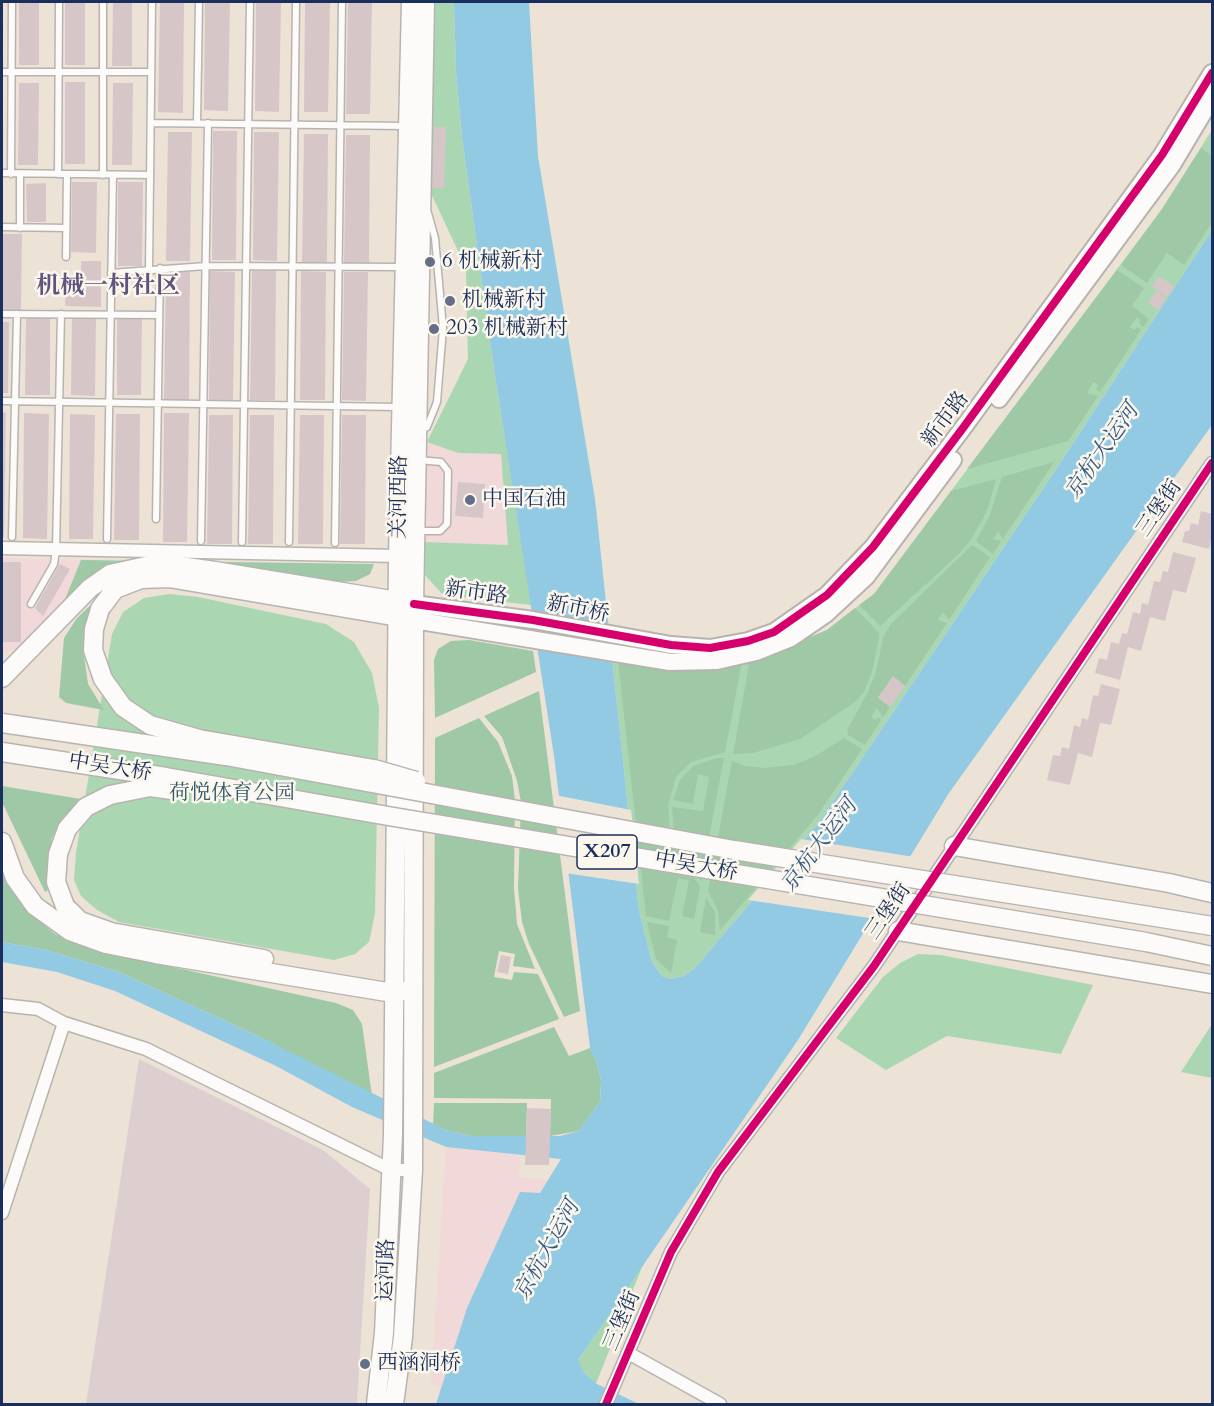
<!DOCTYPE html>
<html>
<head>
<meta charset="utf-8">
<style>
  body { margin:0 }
  #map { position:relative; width:1214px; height:1406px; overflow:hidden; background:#ece3d6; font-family:Cardo,serif }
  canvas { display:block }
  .frame { position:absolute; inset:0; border:3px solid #1b2f5e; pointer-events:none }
</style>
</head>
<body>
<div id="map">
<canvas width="1214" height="1406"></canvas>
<div class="frame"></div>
</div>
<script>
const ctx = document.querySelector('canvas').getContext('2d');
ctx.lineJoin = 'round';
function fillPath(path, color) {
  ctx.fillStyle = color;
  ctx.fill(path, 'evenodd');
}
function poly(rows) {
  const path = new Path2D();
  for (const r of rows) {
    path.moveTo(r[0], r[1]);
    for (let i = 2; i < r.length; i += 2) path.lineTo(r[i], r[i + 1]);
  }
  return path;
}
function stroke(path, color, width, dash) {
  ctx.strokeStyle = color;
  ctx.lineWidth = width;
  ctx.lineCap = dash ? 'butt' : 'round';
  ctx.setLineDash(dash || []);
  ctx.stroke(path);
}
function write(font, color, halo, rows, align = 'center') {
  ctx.font = font + ' Cardo,"Noto Serif SC",serif';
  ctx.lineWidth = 5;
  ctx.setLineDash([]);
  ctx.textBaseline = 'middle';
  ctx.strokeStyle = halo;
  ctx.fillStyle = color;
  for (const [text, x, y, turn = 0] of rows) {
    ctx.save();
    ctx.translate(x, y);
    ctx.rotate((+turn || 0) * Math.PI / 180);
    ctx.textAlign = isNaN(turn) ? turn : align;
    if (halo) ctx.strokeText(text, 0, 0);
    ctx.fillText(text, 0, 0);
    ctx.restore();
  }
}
fillPath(poly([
  [427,442,458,453,501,454,508,546,424,542],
  [2,558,81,560,59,614,25,647,2,653],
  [446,1147,521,1155,518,1177,548,1180,540,1193,520,1193,467,1308,441,1388,431,1384]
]), '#f1d8d9');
fillPath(poly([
  [139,1059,323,1150,370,1189,357,1404,86,1404]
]), '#ddced0');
fillPath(poly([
  [434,2,454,2,456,72,462,137,493,362,531,605,443,595,424,574,424,542,508,545,501,454,458,453,427,442,468,359,466,268,428,187],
  [1212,130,1212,230,1053,474,820,821,694,969,683,976,670,979,662,976,652,962,639,911,612,659,684,670,723,667,775,652,827,630,874,594,1162,209],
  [170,594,198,597,326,624,354,642,372,673,379,708,375,914,369,942,355,954,334,960,119,922,97,910,81,896,74,880,76,853,112,634,123,612,144,598],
  [918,954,941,955,1093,985,1061,1054,947,1036,886,1070,836,1038,883,977,900,963],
  [1212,1024,1212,1078,1181,1072],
  [644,1262,588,1404,557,1404,578,1360]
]), '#aad7b2');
fillPath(poly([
  [1201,148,1212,156,1212,222,1184,265,1167,253,1147,283,1121,265,1162,209],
  [1117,270,1144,288,1132,306,1149,319,1143,327,1139,323,1141,320,1137,317,1130,327,1134,330,1137,327,1141,330,1100,392,1096,389,1098,385,1093,382,1087,393,1098,396,1068,441,967,469],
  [1054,462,1003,539,998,531,993,539,1001,541,993,554,976,541,990,515,1002,477],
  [996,479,987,511,972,538,959,554,880,626,859,605,874,594,951,491],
  [972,545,990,557,949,620,943,612,938,620,947,623,905,686,893,676,878,697,890,707,883,717,877,708,871,717,875,720,878,717,881,720,865,745,848,735,847,730,867,694,876,672,883,638,890,625],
  [81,560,374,564,370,574,356,581,339,582,228,567,142,562,59,614],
  [99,597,90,620,84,655,88,684,104,710,66,703,59,697,64,638,77,618],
  [855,608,879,633,879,638,872,672,864,692,855,702,800,739,753,753,733,754,750,659,775,652,827,630],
  [469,640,533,651,536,672,435,718,434,660,438,649,451,641],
  [618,660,684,670,723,667,742,662,725,752,691,762,676,777,668,805,670,832,680,856,700,887,694,919,682,916,689,881,678,878,669,921,646,916],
  [539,691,580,1011,564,1017,529,944,522,922,518,889,521,802,517,781,502,737,484,716],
  [479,718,498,742,512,776,515,800,514,888,517,924,535,969,513,966,515,954,499,951,494,977,512,980,514,972,538,974,559,1019,434,1067,435,738],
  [844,738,862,749,817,816,720,930,718,911,708,891,732,761,744,766,765,768,793,765,814,757],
  [717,758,724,758,701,881,683,854,674,830,672,807,703,811,709,777,698,774,693,804,673,800,680,780,693,766],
  [2,786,81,799,62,819,52,838,48,861,50,889,45,892,2,802],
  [2,864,6,877,27,911,55,934,100,951,336,1003,353,1010,362,1024,372,1096,256,1035,119,972,46,950,2,942],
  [706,898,715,912,715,935,700,932],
  [647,922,669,926,667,937,677,940,671,973,656,959],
  [554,1027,569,1056,590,1048,597,1063,601,1081,600,1102,579,1131,550,1136,551,1099,434,1098,434,1073],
  [434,1103,527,1103,526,1136,470,1136,446,1130,433,1125]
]), '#9ec8a6');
fillPath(poly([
  [454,2,529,2,538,156,595,499,639,911,652,962,662,976,670,979,683,976,694,969,820,821,1053,474,1212,230,1212,425,949,793,798,1040,578,1360,583,1372,595,1383,639,1404,436,1404,467,1308,520,1192,540,1193,561,1159,446,1147,352,1107,276,1066,115,991,57,972,2,962,2,942,46,950,119,972,256,1035,446,1130,470,1136,560,1136,579,1131,600,1102,601,1081,597,1063,590,1048,554,756,493,362,462,137,456,72]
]), '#93cae3');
fillPath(poly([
  [555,795,631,810,639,884,565,873],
  [801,839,914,857,876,919,748,900]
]), '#ece3d6');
fillPath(poly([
  [19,2,39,2,39,65,19,65],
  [65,2,85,2,85,65,65,65],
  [113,2,132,2,132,66,112,66],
  [160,2,184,2,183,113,158,112],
  [205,2,230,2,228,111,204,110],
  [256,2,281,2,279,112,255,111],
  [305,2,330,2,328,112,304,112],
  [348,2,372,2,370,114,346,114],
  [65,82,85,82,85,164,65,164],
  [19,83,39,83,38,165,18,165],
  [113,83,133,83,132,165,112,165],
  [434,127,446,127,444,188,432,188],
  [213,131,237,131,236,260,212,260],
  [168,132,192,132,190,261,166,261],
  [254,132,279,132,277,261,253,260],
  [304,134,328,134,327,263,302,262],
  [346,135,370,135,369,263,344,263],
  [72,182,97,182,96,253,71,252],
  [118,182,143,182,142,266,118,266],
  [46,183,46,222,27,222,26,184],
  [2,234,22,234,21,311,2,311],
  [81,261,101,261,101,307,65,306,66,287,81,287],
  [166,271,190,272,189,400,164,400],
  [210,271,235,272,233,400,209,400],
  [252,271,276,271,275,400,250,400],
  [301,271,326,272,325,400,300,400],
  [344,272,368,272,366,401,342,400],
  [1159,276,1174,286,1167,297,1152,287],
  [1156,291,1166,298,1158,310,1148,303],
  [26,318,50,318,50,395,25,395],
  [72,318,96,319,95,396,71,395],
  [117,318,142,318,141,395,117,395],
  [2,322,9,322,8,393,2,393],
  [2,412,6,413,4,537,2,537],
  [24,413,49,414,47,539,23,538],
  [164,413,189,413,187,542,163,542],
  [70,414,95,415,93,539,69,539],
  [116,414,140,414,139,540,114,540],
  [209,415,233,415,232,544,207,544],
  [250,415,274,415,273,544,248,544],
  [300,415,324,415,323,544,298,544],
  [342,415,366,415,365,544,340,544],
  [458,482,485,484,483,518,455,516],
  [1201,511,1212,514,1212,537,1209,549,1182,542,1185,531,1189,531,1191,523,1198,525],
  [1173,552,1196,558,1186,593,1173,590,1165,621,1150,617,1141,651,1128,647,1120,680,1095,673,1099,658,1107,660,1111,642,1119,644,1122,633,1127,634,1133,612,1140,614,1142,603,1148,605,1154,581,1160,582,1163,571,1168,572],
  [2,562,21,562,21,642,2,642],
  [60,564,70,569,43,616,35,608],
  [893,676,905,686,890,707,878,698],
  [1101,684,1120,689,1111,725,1100,723,1092,757,1078,753,1070,785,1047,780,1053,755,1060,756,1062,747,1069,749,1074,725,1080,727,1082,718,1088,720,1093,695,1098,696],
  [501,955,511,957,508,974,497,972],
  [527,1108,551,1109,549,1165,525,1165]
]), '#d7c6c7');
const lane = poly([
  [2,72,151,72],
  [151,123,405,126],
  [197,123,199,2],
  [2,173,150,175],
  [11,174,12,2],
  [20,174,20,228],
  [58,174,59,2],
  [103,175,103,2],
  [2,227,66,228],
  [66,257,67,174],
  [149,269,152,2],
  [111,273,206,266,401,267],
  [2,314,159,315],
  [2,401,398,407],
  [421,430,427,427,437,402,443,328,435,238,428,213],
  [418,460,441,462,448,471,447,524,440,531,418,531],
  [156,519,160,268],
  [12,537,17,314],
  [107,539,113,175],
  [201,541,208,123],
  [242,542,250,2],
  [289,542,296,2],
  [335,543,342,2],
  [31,604,54,564,56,549,61,314]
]);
const street = poly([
  [2,548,398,556],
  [2,1005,38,1009,64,1023,146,1049,391,1170,413,1170],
  [2,1213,64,1023],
  [630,1354,720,1404],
  [606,1404,671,1252,718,1172,874,966,1212,463]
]);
const secondary = poly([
  [999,399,1172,165,1212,98],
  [414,604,533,620,671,645,710,648,748,641,774,632,827,595,873,547,963,428,1162,155,1212,73],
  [414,620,670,662,717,661,756,652,791,638,826,614,866,577,953,460]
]);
const primary = poly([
  [100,609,115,589,141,579,169,578,410,619],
  [2,678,90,588,110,574,146,566,172,565,215,571,409,603],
  [2,842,15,878,35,906,70,931,106,944,156,954,393,993,404,991],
  [954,846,1169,883,1212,893],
  [65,906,80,921,111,932,264,959],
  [898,931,1212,984],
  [376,1404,384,1333,393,1135,398,556,411,2],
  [394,1404,403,1337,413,1170,414,604,425,2]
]);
stroke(lane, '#b7b4b0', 9);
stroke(street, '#b7b4b0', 15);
stroke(secondary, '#b7b4b0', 20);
stroke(primary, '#b7b4b0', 21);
stroke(lane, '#fcfbf9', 6);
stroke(street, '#fcfbf9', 12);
stroke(secondary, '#fcfbf9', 16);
stroke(primary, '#fcfbf9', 18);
const primaryBridge = poly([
  [100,609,94,629,93,650,103,679,123,707,150,725,199,739,374,769,416,781],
  [2,723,226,756,734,850,1212,926],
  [2,752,166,777,394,817,1146,942,1212,956],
  [65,906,56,882,58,854,67,829,86,807,110,795,150,787,172,790]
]);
stroke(primaryBridge, '#b7b4b0', 21, []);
stroke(primaryBridge, '#fcfbf9', 18);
stroke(poly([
  [414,604,533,620,671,645,710,648,748,641,774,632,827,595,873,547,963,428,1162,155,1212,73],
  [606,1404,671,1252,718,1172,874,966,1212,463]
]), '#d6006c', 8);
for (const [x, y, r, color] of [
  [430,262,6,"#646e88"],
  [450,301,6,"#646e88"],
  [434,329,6,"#646e88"],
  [470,500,6,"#646e88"],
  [365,1364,6,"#646e88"]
]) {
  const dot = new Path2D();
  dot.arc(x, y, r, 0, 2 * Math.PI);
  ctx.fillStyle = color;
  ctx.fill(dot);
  stroke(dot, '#fbf7ec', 2);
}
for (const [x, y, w] of [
  [607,852,60]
]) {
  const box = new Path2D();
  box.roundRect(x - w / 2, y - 17, w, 34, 4.5);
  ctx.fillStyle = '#fbf7ec';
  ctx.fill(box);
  stroke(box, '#1b2f5e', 1.5);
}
write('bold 20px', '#1b2f5e', null, [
  ["X207",607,852]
]);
write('21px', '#1b2f5e', '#fbf7ec', [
  ["6 机械新村",442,262],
  ["机械新村",462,301],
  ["203 机械新村",446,329],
  ["中国石油",482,500],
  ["西涵洞桥",377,1364]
], 'left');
write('21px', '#1b2f5e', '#fbf7ec', [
  ["新市路",946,420,-53],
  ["关河西路",400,497,-89],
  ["三堡街",1160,509,-56],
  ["新市路",476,594,8],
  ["新市桥",578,610,11],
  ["中吴大桥",110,768,9],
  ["中吴大桥",696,867,10],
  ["三堡街",889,912,-56],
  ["运河路",387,1270,-88],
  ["三堡街",623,1321,-67]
]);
write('21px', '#31576c', '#fbf7ec', [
  ["荷悦体育公园",232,794]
]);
write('italic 22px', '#345a88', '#fbf7ec', [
  ["京杭大运河",1103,452,-55],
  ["京杭大运河",820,846,-53],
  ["京杭大运河",548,1251,-61]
]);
write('bold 24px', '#5e547e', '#fbf7ec', [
  ["机械一村社区",108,287]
]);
</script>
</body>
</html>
